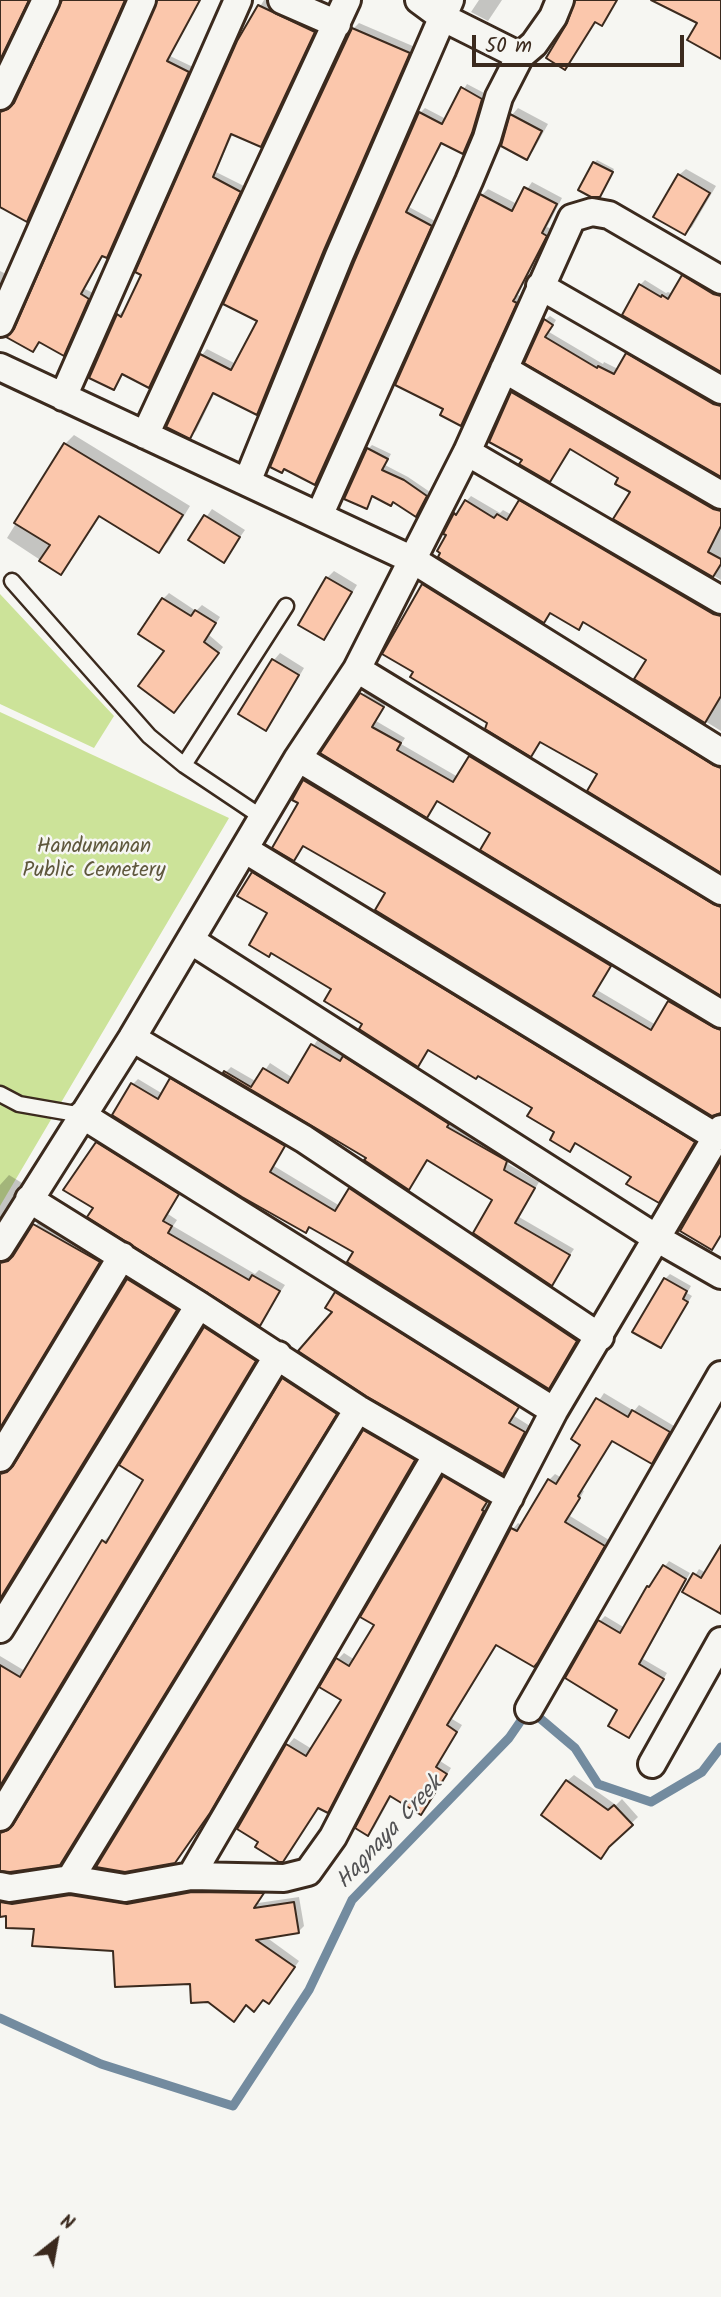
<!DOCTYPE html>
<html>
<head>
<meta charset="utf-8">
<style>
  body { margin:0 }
  #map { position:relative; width:721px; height:2297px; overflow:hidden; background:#f6f6f2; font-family:Kalam,sans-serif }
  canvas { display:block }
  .north { position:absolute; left:21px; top:2206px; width:70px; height:70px; -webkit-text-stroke:5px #f6f6f2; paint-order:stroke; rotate:31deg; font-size:19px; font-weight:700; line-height:28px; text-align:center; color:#3b2a1e }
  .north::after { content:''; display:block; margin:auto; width:24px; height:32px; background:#3b2a1e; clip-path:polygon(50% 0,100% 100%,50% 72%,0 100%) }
  .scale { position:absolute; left:472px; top:35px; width:212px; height:32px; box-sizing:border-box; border:4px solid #3b2a1e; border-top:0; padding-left:9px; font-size:21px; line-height:24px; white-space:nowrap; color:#3b2a1e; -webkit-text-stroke:5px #f6f6f2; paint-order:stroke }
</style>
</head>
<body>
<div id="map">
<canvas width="721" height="2297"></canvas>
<div class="north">N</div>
<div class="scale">50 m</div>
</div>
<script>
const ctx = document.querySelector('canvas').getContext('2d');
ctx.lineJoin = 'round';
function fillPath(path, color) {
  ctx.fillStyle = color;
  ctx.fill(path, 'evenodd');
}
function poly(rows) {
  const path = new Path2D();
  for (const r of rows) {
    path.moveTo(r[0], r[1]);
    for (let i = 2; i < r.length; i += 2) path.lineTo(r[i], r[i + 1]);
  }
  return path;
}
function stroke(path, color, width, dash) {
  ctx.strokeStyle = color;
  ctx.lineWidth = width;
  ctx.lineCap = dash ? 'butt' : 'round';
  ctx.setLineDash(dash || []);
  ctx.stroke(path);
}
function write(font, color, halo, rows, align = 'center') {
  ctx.font = font + ' Kalam,sans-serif';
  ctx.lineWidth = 5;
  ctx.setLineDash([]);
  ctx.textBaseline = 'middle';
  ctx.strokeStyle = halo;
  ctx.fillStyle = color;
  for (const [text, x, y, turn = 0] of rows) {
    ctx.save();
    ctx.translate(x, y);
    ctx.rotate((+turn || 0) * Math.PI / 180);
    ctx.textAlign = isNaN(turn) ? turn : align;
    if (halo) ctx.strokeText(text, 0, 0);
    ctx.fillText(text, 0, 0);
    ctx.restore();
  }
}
fillPath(poly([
  [0,594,114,716,94,748,0,704],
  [0,712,229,818,0,1206]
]), '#cce399');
fillPath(poly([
  [0,0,30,0,0,62],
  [62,0,126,0,32,215,27,220,0,205,0,106,8,107,15,105,62,7],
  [159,0,199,0,170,56,193,67,112,251,107,256,104,254,85,289,93,293,68,349,64,354,40,340,32,350,16,330],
  [264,0,272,0,319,26,266,140,261,145,233,133,216,172,244,186,154,381,149,386,124,373,113,388,118,315,123,311,125,312,144,275,239,42],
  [479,0,502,0,488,21,471,12],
  [581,0,618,0,602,24,596,21,565,68],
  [359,23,415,47,330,242,263,407,257,413,215,392,196,431,190,436,169,426,202,355,207,349,236,364,259,320,353,29],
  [467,84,486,94,477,126,468,147,463,152,443,142,409,207,435,221,320,478,315,483,420,113,425,108,446,119],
  [518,108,548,124,533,151,527,158,503,145,512,115],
  [597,160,614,169,600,196,594,163],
  [686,169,716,186,692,227,685,233,679,175],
  [532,182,562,198,547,227,552,229,518,295,522,297,467,418,461,424,445,408,397,384,482,195,488,189,517,204],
  [0,271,6,274,0,287],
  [645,280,666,293,668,292,673,294,721,299,721,370,640,285],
  [550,316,556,320,549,332,603,364,604,362,618,369,632,350,721,400,721,475,527,362,545,320],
  [518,388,721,505,721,580,616,518,632,491,620,478,571,448,550,480,524,459,491,441,513,393],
  [74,435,190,506,168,542,159,551,101,515,69,564,60,573,7,538,65,444],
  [372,445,391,454,385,465,408,477,430,492,416,515,394,501,374,495,366,507,368,449],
  [471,496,500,513,503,510,512,515,525,496,720,609,715,618,721,622,721,731,637,679,648,659,584,622,578,628,551,612,544,621,448,535,455,514],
  [212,509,245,530,223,561,190,540],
  [334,571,357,585,330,631,323,638,327,578],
  [429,580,721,761,721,870,599,774,541,741,531,755,415,671,424,585],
  [169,593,196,611,202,605,220,617,209,635,223,647,180,705,163,599],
  [280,653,304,668,272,722,265,728,241,714,274,660],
  [367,689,388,701,376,721,405,738,401,744,458,777,476,752,721,900,721,994,493,832,438,800,427,816,323,752],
  [310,776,615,960,597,990,656,1025,675,996,721,1024,721,1112,387,893,304,845,294,859,300,803,294,799],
  [258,868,698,1137,663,1196,659,1201,633,1176,576,1142,570,1149,535,1107,429,1048,364,1024,269,913,253,873],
  [318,1039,345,1056,349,1052,512,1156,508,1164,539,1182,519,1217,574,1249,551,1283,495,1199,429,1159,409,1188,368,1158,225,1073,231,1067,257,1082,270,1063,293,1078],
  [176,1074,289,1140,274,1166,340,1206,355,1184,581,1335,554,1382,548,1387,355,1251,311,1226,305,1231,133,1084,138,1079,163,1094],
  [103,1137,183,1188,168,1214,177,1220,173,1226,255,1274,259,1270,285,1285,259,1324,95,1207,97,1143],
  [9,1175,22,1183,0,1218,0,1185],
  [40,1220,105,1256,0,1429,0,1256,6,1258,13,1256],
  [134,1274,182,1304,0,1600,0,1467,7,1469,16,1466,128,1280],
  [670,1274,691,1286,687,1293,692,1296,660,1346,665,1279],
  [343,1287,524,1401,514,1416,530,1426,509,1466,502,1472,334,1311,336,1293],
  [211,1322,261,1355,0,1788,0,1656,25,1671,103,1542,109,1536,111,1537,145,1480,205,1328],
  [289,1374,341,1407,66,1857,60,1863,0,1870,0,1825,7,1828,16,1825,284,1379],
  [604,1393,634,1411,639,1405,674,1426,651,1462,613,1440,582,1490,584,1491,570,1516,609,1540,543,1654,540,1659,497,1644,452,1719,462,1725,440,1761,451,1768,427,1807,421,1813,392,1795,374,1828,368,1834,358,1828,513,1529,518,1523,522,1525,549,1480,555,1474,562,1478,582,1444,574,1439],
  [371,1426,420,1454,215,1805,180,1855,365,1431],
  [450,1471,492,1495,487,1503,489,1505,334,1805,327,1811,319,1807,290,1853,283,1860,261,1841,239,1828,288,1745,294,1738,312,1749,343,1699,338,1659,344,1653,355,1660,376,1624,444,1477],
  [721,1547,721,1612,685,1591,699,1569,706,1573],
  [669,1561,690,1573,643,1659,667,1673,633,1730,620,1710,568,1677,600,1621,605,1616,625,1628,649,1587],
  [574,1775,616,1805,622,1799,638,1817,614,1840,601,1856,567,1781],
  [199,1887,267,1888,258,1903,299,1897,304,1926,298,1932,266,1937,299,1961,274,1996,247,2004,239,2014,192,1982,114,1950,36,1927,8,1914,0,1915,0,1894]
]), '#0003');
stroke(poly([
  [0,2018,101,2064,233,2106,309,1990,352,1900,509,1738,529,1709,575,1748,598,1784,651,1802,702,1772,721,1747]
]), '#738b9f', 9);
const building = poly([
  [0,0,29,0,0,60,0,0],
  [62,0,125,0,27,222,0,207,0,112,8,109,14,103,62,0],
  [157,0,200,0,167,61,189,72,107,258,102,256,81,294,89,299,64,356,39,342,33,352,6,337,14,329,157,0],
  [575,0,617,0,602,26,595,22,565,70,546,58,567,23,575,0],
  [651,0,721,0,721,59,687,40,697,23,651,0],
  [258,5,315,32,261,147,231,134,213,177,241,192,149,388,122,374,114,390,89,378,117,314,121,317,141,275,135,272,237,41,258,5],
  [352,28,410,53,324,250,257,415,213,393,190,439,166,427,200,354,231,370,257,321,223,304,352,28],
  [461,87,482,99,472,133,463,154,441,143,406,212,432,226,315,485,284,469,282,473,270,467,354,262,419,112,442,124,461,87],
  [510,114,542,131,527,160,501,146,510,114],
  [593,162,613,172,600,197,591,197,578,190,593,162],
  [678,174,710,193,685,235,653,217,678,174],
  [524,187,557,204,542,233,547,236,515,298,513,301,517,303,461,426,440,415,443,409,395,385,480,194,512,211,524,187],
  [682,275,713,294,721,296,721,372,622,315,639,284,661,297,662,295,668,299,682,275],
  [544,319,553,325,545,337,597,368,598,366,614,374,626,353,713,404,721,406,721,477,524,363,544,319],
  [511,392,713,509,721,511,721,526,708,552,721,559,721,564,713,577,613,519,630,492,615,484,618,478,570,449,550,482,519,464,522,460,489,442,511,392],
  [64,443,183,515,159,553,99,516,61,575,39,561,50,545,14,523,64,443],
  [367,448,388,459,382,470,404,480,427,496,416,517,393,502,391,506,372,496,367,509,344,499,367,448],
  [465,500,494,518,497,514,507,520,519,500,713,614,721,616,721,696,705,723,634,679,646,660,583,622,579,630,550,613,544,623,438,557,440,553,437,551,446,535,443,534,454,513,456,515,465,500],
  [204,515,240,537,224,563,188,540,204,515],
  [326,577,352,592,324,640,298,625,326,577],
  [422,584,713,765,721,768,721,873,587,791,597,774,540,742,531,757,485,729,487,723,410,677,413,672,382,654,422,584],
  [162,598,191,616,195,610,216,623,204,642,219,653,174,713,138,686,164,651,138,634,162,598],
  [272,659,299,675,266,731,238,714,272,659],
  [360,693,384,707,372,727,401,743,397,750,453,782,469,756,713,904,721,907,721,996,480,850,490,833,437,801,427,818,320,753,360,693],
  [303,780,611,966,593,996,651,1030,668,1001,713,1027,721,1030,721,1113,712,1116,375,910,385,893,303,846,294,861,272,848,298,803,292,800,303,780],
  [252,872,695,1142,659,1203,626,1184,631,1177,575,1143,570,1152,550,1140,554,1132,527,1116,532,1108,478,1076,476,1079,428,1050,418,1067,359,1029,362,1024,324,1001,331,989,271,953,269,957,249,945,267,913,237,896,252,872],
  [311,1044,340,1061,343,1056,449,1124,447,1127,507,1161,504,1170,535,1188,515,1223,570,1255,552,1286,473,1233,492,1200,427,1160,409,1190,364,1160,366,1158,223,1073,224,1071,251,1087,263,1068,288,1083,311,1044],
  [170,1078,285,1146,270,1172,335,1211,349,1188,577,1341,549,1389,347,1262,353,1252,309,1227,306,1233,242,1197,112,1115,131,1083,158,1099,170,1078],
  [96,1142,179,1194,163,1221,172,1226,168,1233,249,1280,252,1275,280,1291,260,1326,87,1217,93,1208,63,1190,96,1142],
  [721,1160,721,1235,712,1250,680,1231,721,1160],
  [33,1224,100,1262,0,1428,0,1263,8,1261,13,1256,33,1224],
  [664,1278,687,1291,683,1299,688,1302,661,1348,632,1332,664,1278],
  [127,1279,177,1310,0,1599,0,1474,7,1472,13,1466,127,1279],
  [335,1292,519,1407,509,1423,525,1432,503,1474,366,1396,298,1351,332,1312,325,1308,335,1292],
  [204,1327,256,1361,0,1786,0,1665,20,1677,102,1540,106,1543,143,1480,119,1465,204,1327],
  [282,1378,337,1414,60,1865,10,1872,0,1871,0,1833,8,1830,13,1825,282,1378],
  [596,1398,628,1417,632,1410,670,1432,652,1464,612,1441,578,1496,580,1498,565,1522,605,1546,538,1662,534,1667,496,1645,447,1725,457,1732,436,1767,447,1774,421,1815,390,1796,368,1836,355,1828,511,1528,517,1531,548,1479,556,1484,580,1445,571,1439,596,1398],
  [363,1430,415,1460,210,1813,175,1863,125,1872,96,1867,363,1430],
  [443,1476,487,1502,482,1510,484,1511,328,1813,318,1808,283,1862,279,1862,255,1847,258,1842,237,1829,286,1744,306,1756,341,1700,319,1687,336,1658,349,1666,374,1625,360,1617,443,1476],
  [721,1545,721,1614,682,1592,693,1573,701,1578,721,1545],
  [663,1565,686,1579,639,1664,664,1679,629,1738,608,1726,617,1710,565,1678,598,1620,620,1633,647,1586,649,1587,663,1565],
  [566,1780,608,1810,614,1805,633,1825,609,1847,601,1859,541,1815,566,1780],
  [192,1892,264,1893,254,1908,294,1902,299,1933,256,1940,295,1967,269,2004,263,2000,254,2012,246,2005,234,2022,208,2002,191,2003,190,1984,115,1987,113,1951,32,1946,34,1929,6,1928,6,1916,0,1917,0,1902,12,1904,70,1895,127,1904,192,1892]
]);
fillPath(building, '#fbc7ac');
stroke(building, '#3b2a1e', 2);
const lane = poly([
  [12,581,149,736,184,765,263,818],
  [184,765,286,606],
  [0,1094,19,1104,82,1115]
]);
const street = poly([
  [282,0,337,24],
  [419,0,442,17,520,56,534,44,553,17,560,0],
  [0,96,46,0],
  [540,286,721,390],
  [0,323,142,0],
  [0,367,413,560,721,752],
  [504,369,721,495],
  [63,397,238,0],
  [145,435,347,0],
  [467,452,721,600],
  [247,482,339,256,450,0],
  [319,516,469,181,487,138,499,97,520,56],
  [357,669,721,891],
  [298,758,721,1014],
  [244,849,716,1137],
  [190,940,658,1239,721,1275],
  [132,1038,304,1139,600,1337],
  [82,1115,554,1411],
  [29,1199,199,1305,358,1409,510,1497],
  [0,1247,132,1038,298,758,357,669,467,452,572,218,592,212,609,215,721,280],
  [0,1458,122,1256],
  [0,1629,199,1305],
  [529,1709,721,1375],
  [652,1764,721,1641],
  [0,1817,278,1355],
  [191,1876,436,1456],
  [70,1879,358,1409],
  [0,1886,10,1888,70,1879,125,1888,191,1876,284,1878,308,1872,333,1837,554,1411,721,1129]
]);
stroke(lane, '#3b2a1e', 19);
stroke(street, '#3b2a1e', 32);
stroke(lane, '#f6f6f2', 14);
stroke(street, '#f6f6f2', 26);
write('21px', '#5f583d', '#f6f6f2', [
  ["Handumanan",94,848],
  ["Public Cemetery",94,872]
]);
write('italic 23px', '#525254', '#f6f6f2', [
  ["Hagnaya Creek",391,1834,-47]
]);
</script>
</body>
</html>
